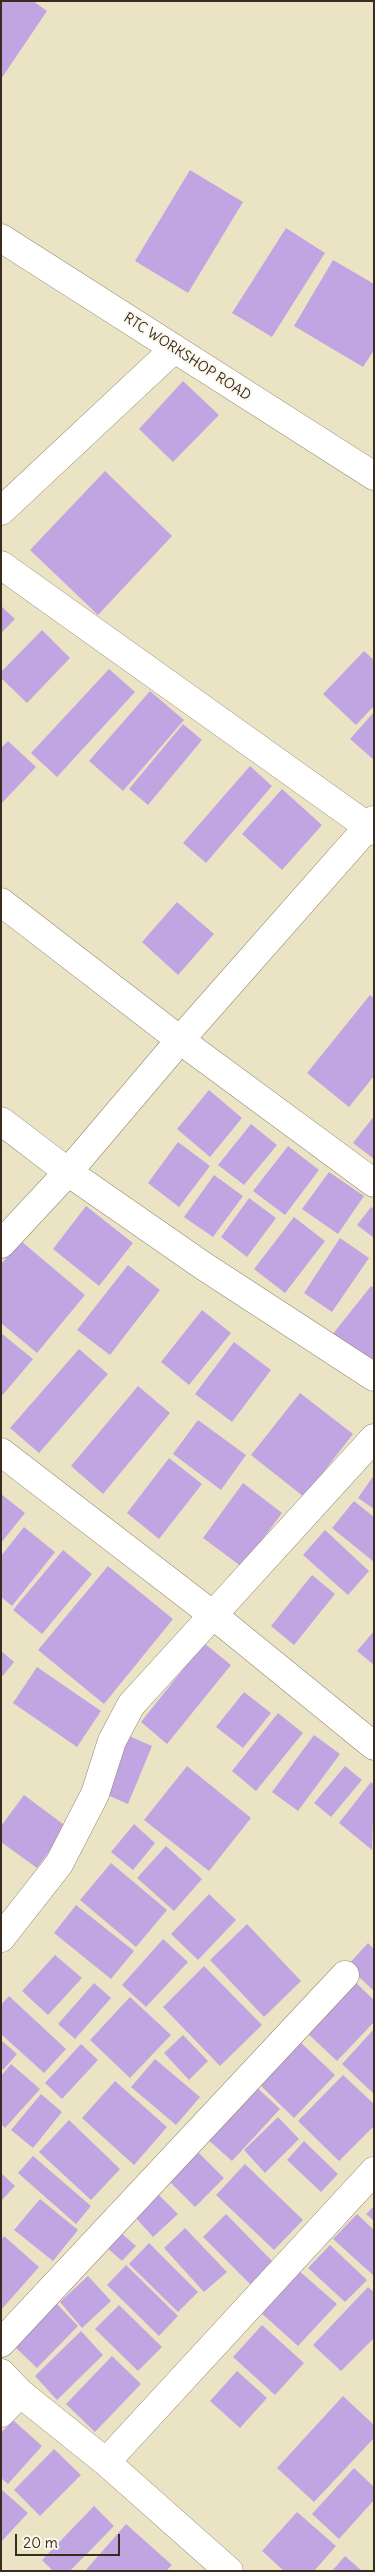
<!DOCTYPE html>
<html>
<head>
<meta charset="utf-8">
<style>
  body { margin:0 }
  #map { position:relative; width:375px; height:2572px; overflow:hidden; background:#ebe4c4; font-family:Delius,sans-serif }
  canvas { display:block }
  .frame { position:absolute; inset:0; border:2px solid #3b2a1e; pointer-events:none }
  .scale { position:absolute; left:15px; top:2534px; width:105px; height:22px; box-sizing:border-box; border:2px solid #3b2a1e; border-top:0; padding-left:6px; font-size:15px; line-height:18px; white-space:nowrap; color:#3b2a1e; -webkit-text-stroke:4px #fbf7ec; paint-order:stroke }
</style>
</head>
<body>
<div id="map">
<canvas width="375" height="2572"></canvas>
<div class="frame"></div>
<div class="scale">20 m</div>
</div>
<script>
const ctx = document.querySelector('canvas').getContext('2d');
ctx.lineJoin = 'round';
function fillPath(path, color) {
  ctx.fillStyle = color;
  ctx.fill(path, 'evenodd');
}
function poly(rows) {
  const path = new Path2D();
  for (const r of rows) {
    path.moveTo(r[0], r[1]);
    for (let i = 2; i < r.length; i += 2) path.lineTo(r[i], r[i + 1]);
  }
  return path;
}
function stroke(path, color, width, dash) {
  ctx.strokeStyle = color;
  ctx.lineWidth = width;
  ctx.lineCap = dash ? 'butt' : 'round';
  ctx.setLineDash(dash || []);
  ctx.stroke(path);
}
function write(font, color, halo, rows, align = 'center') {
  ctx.font = font + ' Delius,sans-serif';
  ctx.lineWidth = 4;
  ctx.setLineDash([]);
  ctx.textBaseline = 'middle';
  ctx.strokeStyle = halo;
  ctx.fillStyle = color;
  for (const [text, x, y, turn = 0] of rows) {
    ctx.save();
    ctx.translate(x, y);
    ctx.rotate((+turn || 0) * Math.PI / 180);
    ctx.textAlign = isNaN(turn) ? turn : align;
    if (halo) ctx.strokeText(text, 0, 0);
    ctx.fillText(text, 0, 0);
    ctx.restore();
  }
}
fillPath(poly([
  [1,1,33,1,47,11,1,79],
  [190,170,243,202,188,293,135,261],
  [286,228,325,253,272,337,232,313],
  [333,260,374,284,374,350,363,367,294,326],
  [183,381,219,415,173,462,139,429],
  [105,471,172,536,98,615,30,550],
  [1,606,15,619,1,633],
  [42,630,70,658,27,703,1,678,1,672],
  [364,651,374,660,374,706,356,725,323,694],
  [109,669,135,692,57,777,31,753],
  [150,691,184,720,123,791,89,761],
  [374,712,374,760,350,739],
  [183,724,202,740,148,805,129,789],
  [8,741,36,767,1,804,1,748],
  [250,766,272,786,206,863,183,843],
  [282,789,322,825,282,870,242,834],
  [177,902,214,934,178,975,142,942],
  [370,995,374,998,374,1076,349,1107,307,1073],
  [209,1090,242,1118,210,1157,177,1129],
  [374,1116,374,1159,353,1143],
  [251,1124,277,1145,244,1185,218,1165],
  [178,1142,210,1166,179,1207,148,1183],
  [288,1146,319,1170,285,1215,253,1191],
  [329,1172,364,1196,338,1234,302,1209],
  [214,1175,243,1196,213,1237,184,1217],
  [249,1198,276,1218,247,1257,221,1237],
  [86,1206,133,1243,99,1286,53,1249],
  [371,1207,374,1209,374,1238,357,1225],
  [294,1217,325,1241,285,1293,254,1269],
  [340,1238,369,1258,332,1312,304,1293],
  [21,1241,85,1295,37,1353,1,1323,1,1264],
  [128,1265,160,1290,110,1355,77,1330],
  [371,1286,374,1288,374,1368,332,1335],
  [202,1310,231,1333,189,1385,161,1362],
  [1,1333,33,1359,1,1397],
  [234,1342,271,1370,232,1422,195,1394],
  [79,1349,108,1374,39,1453,10,1428],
  [138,1386,170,1413,103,1494,71,1466],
  [300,1393,353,1434,304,1497,251,1455],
  [198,1420,246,1455,221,1490,173,1454],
  [169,1458,202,1484,159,1539,127,1513],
  [374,1475,374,1509,358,1498],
  [243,1483,282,1513,242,1567,203,1538],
  [1,1494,25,1513,1,1543],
  [354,1501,374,1517,374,1562,332,1528],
  [24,1527,55,1552,12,1606,1,1597,1,1556],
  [325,1530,369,1571,348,1595,303,1555],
  [63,1550,92,1574,42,1634,13,1610],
  [108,1566,173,1619,104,1704,38,1650],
  [312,1575,335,1594,294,1645,271,1626],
  [374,1631,374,1665,357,1651],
  [204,1643,231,1665,167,1744,141,1722],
  [1,1651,14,1662,1,1678],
  [37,1667,101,1711,77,1747,13,1703],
  [244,1692,271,1713,243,1748,216,1727],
  [278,1713,303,1733,256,1791,232,1771],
  [122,1733,152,1746,128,1804,98,1791],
  [314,1735,340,1754,298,1811,272,1792],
  [187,1766,251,1818,209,1871,144,1820],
  [345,1766,362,1780,331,1817,314,1803],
  [371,1782,374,1785,372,1850,339,1823],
  [24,1795,67,1827,37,1868,1,1842,1,1826],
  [134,1824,155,1843,133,1870,111,1852],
  [166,1846,202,1879,174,1911,137,1878],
  [111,1863,167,1910,136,1947,80,1900],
  [209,1894,236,1920,198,1960,171,1934],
  [76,1905,134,1951,111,1979,54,1933],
  [247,1924,301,1981,264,2017,210,1960],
  [163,1939,188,1962,146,2007,122,1985],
  [368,1943,374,1949,374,1991,347,1966],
  [55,1955,82,1978,48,2015,22,1991],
  [204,1966,262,2025,220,2066,163,2007],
  [351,1978,374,2000,374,2022,337,2061,303,2029],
  [94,1983,111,1998,75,2039,58,2024],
  [9,1996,66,2049,44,2073,1,2034,1,2005],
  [130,1997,171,2035,130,2078,90,2040],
  [374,2029,374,2094,342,2064],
  [183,2035,208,2061,189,2080,164,2053],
  [297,2039,335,2075,294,2118,256,2081],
  [1,2040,17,2054,3,2070,1,2068],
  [81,2044,98,2060,62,2099,45,2083],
  [155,2059,200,2097,176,2125,131,2087],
  [11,2064,40,2089,5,2128,1,2124,1,2076],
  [343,2075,374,2104,374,2126,339,2161,298,2121],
  [115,2081,167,2127,134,2165,82,2118],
  [253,2084,280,2109,232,2161,205,2137],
  [41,2094,62,2112,33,2148,11,2130],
  [278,2117,299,2139,265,2173,244,2150],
  [69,2120,120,2169,91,2200,39,2152],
  [304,2141,338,2174,321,2192,287,2160],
  [194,2148,224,2178,195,2207,165,2177],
  [33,2156,91,2206,76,2224,18,2173],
  [245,2164,303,2220,274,2250,216,2195],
  [1,2173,15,2186,1,2201],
  [159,2195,178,2214,153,2237,136,2218],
  [40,2199,78,2230,53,2261,14,2230],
  [374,2206,374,2221,366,2214],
  [226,2214,277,2266,254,2288,203,2237],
  [357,2214,374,2230,374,2276,333,2239],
  [185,2228,227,2272,204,2292,164,2248],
  [120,2232,136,2246,122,2261,106,2247],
  [4,2236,39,2267,1,2310,1,2240],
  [149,2243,198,2292,178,2312,129,2264],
  [330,2245,367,2280,345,2302,308,2268],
  [126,2265,178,2316,159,2336,107,2285],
  [297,2269,337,2304,298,2346,259,2311],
  [88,2276,111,2301,82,2328,60,2302],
  [368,2287,374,2292,374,2338,341,2371,313,2345],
  [56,2303,78,2326,37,2368,14,2346],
  [119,2305,162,2347,138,2371,95,2329],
  [262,2325,304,2363,275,2395,233,2357],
  [81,2331,103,2355,57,2400,35,2376],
  [112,2356,141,2384,95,2432,66,2404],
  [237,2371,267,2398,240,2428,210,2401],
  [343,2396,374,2425,374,2438,314,2502,277,2468],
  [13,2420,42,2446,8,2484,1,2478,1,2433],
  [54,2449,81,2475,40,2516,14,2490],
  [354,2468,374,2487,374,2500,339,2539,312,2514],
  [1,2489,28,2513,1,2542],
  [94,2506,114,2526,70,2571,53,2571,42,2560],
  [297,2512,336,2546,314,2571,284,2571,262,2551],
  [126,2524,172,2565,166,2571,85,2571],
  [345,2556,362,2571,332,2571]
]), '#c1a5e3');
const minor = poly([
  [1,511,174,349],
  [1,565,374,831],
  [1,902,180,1040,374,1183],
  [1,1121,68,1172,202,1265,374,1377],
  [1,1244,68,1172,180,1040,374,820],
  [1,1452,213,1615,374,1746],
  [1,1938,59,1864,95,1794,112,1741,131,1705,374,1438],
  [1,2343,345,1975],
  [1,2373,20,2393,106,2462,229,2571],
  [1,2413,20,2393],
  [106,2462,374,2171]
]);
const tertiary = poly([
  [1,238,374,476]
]);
stroke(minor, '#938771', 29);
stroke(tertiary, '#938771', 29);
stroke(minor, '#fff', 28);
stroke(tertiary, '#fff', 28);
write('14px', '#3b2a1e', '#fbf7ec', [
  ["RTC WORKSHOP ROAD",187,357,33]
]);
</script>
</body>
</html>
